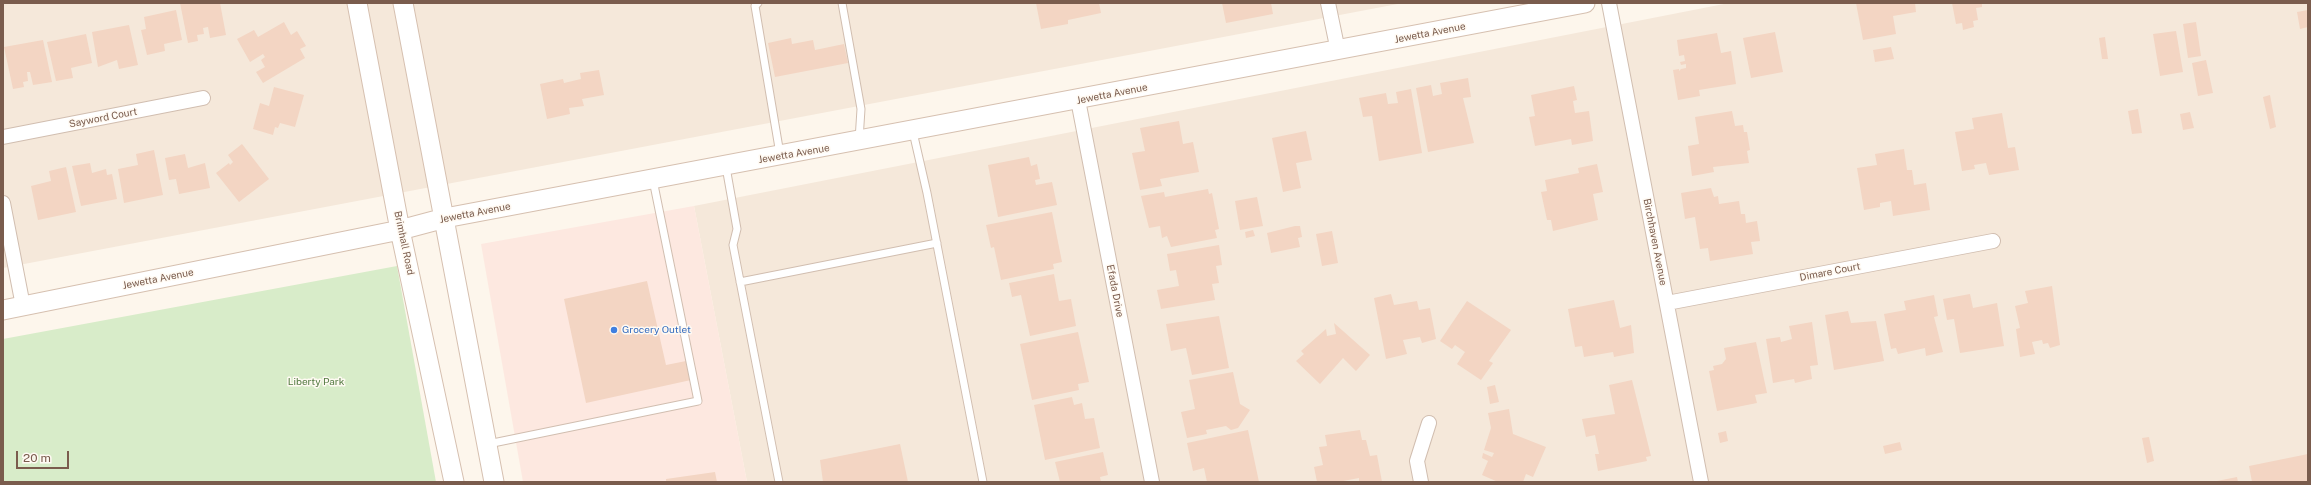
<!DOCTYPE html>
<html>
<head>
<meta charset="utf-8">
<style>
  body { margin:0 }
  #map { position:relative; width:2311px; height:485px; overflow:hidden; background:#fdf6ec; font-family:"Public Sans",sans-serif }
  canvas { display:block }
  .frame { position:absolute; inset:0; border:4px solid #7a5c4d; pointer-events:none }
  .scale { position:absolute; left:16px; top:451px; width:53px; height:18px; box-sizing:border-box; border:2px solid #7a5c4d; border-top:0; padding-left:5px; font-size:12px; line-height:14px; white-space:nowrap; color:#7a5c4d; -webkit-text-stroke:3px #fffaf3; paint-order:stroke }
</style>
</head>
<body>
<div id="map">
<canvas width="2311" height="485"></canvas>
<div class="frame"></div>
<div class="scale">20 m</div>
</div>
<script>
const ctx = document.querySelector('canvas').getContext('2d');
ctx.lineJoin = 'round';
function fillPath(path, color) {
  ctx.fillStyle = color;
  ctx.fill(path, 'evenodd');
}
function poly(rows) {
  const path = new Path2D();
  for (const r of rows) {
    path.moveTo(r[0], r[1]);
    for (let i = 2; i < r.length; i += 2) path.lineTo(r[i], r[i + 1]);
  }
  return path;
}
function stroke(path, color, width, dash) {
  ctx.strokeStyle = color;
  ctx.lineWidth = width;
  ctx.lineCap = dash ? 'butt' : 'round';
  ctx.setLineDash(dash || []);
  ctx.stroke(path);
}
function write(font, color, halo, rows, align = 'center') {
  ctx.font = font + ' "Public Sans",sans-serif';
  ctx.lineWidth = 3;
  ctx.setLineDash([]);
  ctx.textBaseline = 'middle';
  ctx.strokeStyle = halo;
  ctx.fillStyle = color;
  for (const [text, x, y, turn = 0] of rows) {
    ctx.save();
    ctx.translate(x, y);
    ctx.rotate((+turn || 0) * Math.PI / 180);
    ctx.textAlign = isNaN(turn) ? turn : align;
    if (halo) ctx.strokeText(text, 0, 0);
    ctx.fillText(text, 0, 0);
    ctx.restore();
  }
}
fillPath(poly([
  [3,3,1403,3,3,268],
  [1729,3,2308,3,2308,482,747,482,694,206]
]), '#f5e8da');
fillPath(poly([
  [694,206,747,482,523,482,481,244]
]), '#fde8e0');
fillPath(poly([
  [397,266,436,482,3,482,3,339]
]), '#d8ecc9');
fillPath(poly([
  [180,3,220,3,226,35,210,38,208,27,203,28,204,34,197,35,198,41,188,43],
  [1036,3,1099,3,1101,13,1068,20,1068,24,1041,29],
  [1222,3,1271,3,1273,14,1226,23],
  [1856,3,1915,3,1916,12,1893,16,1896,34,1863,40],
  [1952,3,1982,3,1982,7,1976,8,1978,20,1973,21,1974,27,1963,30,1962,23,1956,24],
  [176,10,182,40,164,44,165,51,147,55,141,30,146,29,144,17],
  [2308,10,2308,27,2300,29,2297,12],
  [284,22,291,35,297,31,306,46,300,49,305,58,263,83,256,72,265,67,261,60,265,57,263,54,250,62,237,39,254,30,258,37],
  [2196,22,2201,56,2188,58,2183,24],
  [129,25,138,65,119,69,117,60,98,67,92,32],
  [2176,31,2183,72,2160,76,2153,34],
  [1775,32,1783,72,1751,78,1743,38],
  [1717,33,1721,53,1731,51,1736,84,1699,90,1700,96,1678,100,1673,70,1679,69,1679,71,1681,69,1686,68,1686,64,1681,65,1680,62,1685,61,1684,55,1679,56,1677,40],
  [86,34,92,63,71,68,73,78,56,81,47,42],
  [2105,37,2108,59,2102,59,2099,38],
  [791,38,792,44,813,40,815,50,844,44,848,63,775,77,768,43],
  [43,40,52,82,33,85,30,72,27,72,28,81,23,82,24,87,13,89,4,47],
  [1891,47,1894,59,1875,62,1873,50],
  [2206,60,2213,93,2198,96,2192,63],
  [599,70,604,95,582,99,584,106,569,108,570,114,547,119,540,84,563,79,564,83,581,79,580,73],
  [1468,78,1471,97,1463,98,1474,143,1428,152,1416,88,1431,85,1433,96,1442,94,1440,83],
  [1574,86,1577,100,1573,101,1575,113,1589,111,1593,141,1572,145,1571,139,1535,146,1529,117,1535,116,1531,95],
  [274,87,304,95,295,127,280,123,278,128,275,127,273,135,253,129,260,103,269,106],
  [1411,89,1422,153,1379,161,1372,116,1363,117,1359,98,1386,93,1388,104,1398,103,1396,92],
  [2270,95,2276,127,2270,129,2263,97],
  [2138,109,2142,133,2132,134,2128,111],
  [1732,111,1735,126,1743,125,1744,132,1747,132,1750,150,1747,151,1749,163,1713,167,1714,172,1692,176,1688,146,1699,144,1695,117],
  [2190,112,2194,128,2183,130,2180,114],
  [2002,113,2008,148,2015,147,2019,170,1989,175,1986,163,1974,165,1975,169,1962,171,1955,132,1974,129,1972,118],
  [1179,121,1183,144,1193,142,1199,172,1160,179,1162,186,1140,190,1132,153,1145,151,1140,128],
  [1306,131,1312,160,1296,163,1301,188,1283,192,1272,138],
  [242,144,269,179,239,202,216,173,229,163,230,165,233,162,228,155],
  [1904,149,1907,170,1912,170,1914,185,1926,183,1930,210,1893,216,1891,201,1880,203,1880,207,1864,210,1857,168,1877,165,1875,154],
  [154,150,163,195,124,203,118,169,138,165,136,154],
  [185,154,188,168,205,163,210,188,179,194,176,179,169,180,165,158],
  [1029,157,1031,166,1037,164,1040,179,1035,180,1036,185,1052,182,1057,205,998,217,988,165],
  [90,163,92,173,106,169,107,175,112,174,117,199,81,206,72,166],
  [1597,164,1603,192,1593,194,1598,220,1553,231,1551,220,1547,220,1541,192,1547,191,1545,180,1579,173,1578,168],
  [66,167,76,212,38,220,31,186,51,181,49,171],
  [1711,188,1714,197,1718,196,1719,204,1739,201,1741,214,1745,214,1746,223,1757,221,1760,241,1751,242,1753,254,1710,261,1708,248,1700,249,1695,217,1685,219,1681,193],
  [1208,189,1209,194,1212,193,1219,229,1215,230,1217,238,1171,247,1167,236,1162,238,1160,226,1149,228,1141,196,1164,192,1165,197],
  [1257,197,1263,226,1240,230,1235,201],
  [1052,212,1062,262,1053,264,1054,269,1001,280,994,247,991,248,986,225],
  [1295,226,1300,226,1302,237,1298,238,1300,247,1271,253,1267,233],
  [1253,230,1255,236,1246,238,1245,232],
  [1332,231,1338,263,1322,266,1316,234],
  [1219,245,1222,265,1216,266,1219,283,1212,284,1215,300,1161,309,1157,290,1179,286,1176,270,1170,271,1167,254],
  [1054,274,1059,301,1071,299,1076,326,1030,336,1021,295,1012,297,1009,283],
  [647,281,666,365,686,361,691,380,586,403,564,299],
  [2052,286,2060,345,2050,348,2048,343,2043,344,2042,340,2032,342,2035,354,2020,357,2016,329,2020,328,2015,306,2028,303,2025,291],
  [1391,294,1394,305,1417,301,1419,310,1430,308,1436,339,1422,343,1420,337,1403,340,1407,354,1386,359,1374,298],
  [1970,294,1973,308,1997,303,2004,346,1960,353,1954,319,1947,320,1943,299],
  [1934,295,1938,316,1934,317,1943,352,1926,356,1925,348,1898,354,1896,348,1891,349,1884,314,1906,310,1904,301],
  [1614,300,1620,328,1631,325,1634,353,1614,357,1613,352,1584,357,1582,346,1575,347,1568,309],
  [1467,301,1511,330,1489,361,1493,363,1481,380,1457,364,1465,352,1455,345,1452,349,1440,341],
  [1848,311,1851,323,1876,321,1884,361,1834,370,1825,315],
  [1219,316,1229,368,1192,375,1186,348,1171,351,1166,324],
  [1812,322,1818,365,1810,366,1812,379,1795,383,1794,379,1773,383,1766,339,1780,337,1781,342,1792,339,1789,326],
  [1334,323,1370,355,1356,371,1343,358,1320,384,1296,361,1304,354,1301,351,1326,329,1327,336,1336,334],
  [1078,332,1089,382,1078,384,1079,390,1032,400,1020,344],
  [1756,342,1767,393,1755,395,1757,403,1717,411,1709,371,1714,370,1713,366,1722,364,1726,359,1724,348],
  [1233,372,1240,404,1250,410,1238,428,1231,430,1226,426,1206,430,1207,434,1187,438,1181,412,1195,409,1189,380],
  [1632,380,1651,456,1646,457,1647,461,1598,471,1595,454,1599,454,1595,435,1586,437,1582,419,1615,414,1609,385],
  [1495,385,1499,402,1490,404,1487,387],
  [1072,397,1074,405,1082,403,1085,419,1094,418,1100,448,1045,460,1034,405],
  [1509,409,1513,434,1546,447,1533,477,1526,474,1523,482,1498,482,1482,475,1488,461,1482,458,1483,453,1492,457,1494,453,1484,450,1491,428,1488,413],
  [1248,430,1259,482,1207,482,1204,468,1193,471,1187,443],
  [1360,430,1362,440,1366,440,1370,456,1377,455,1382,482,1359,482,1359,478,1338,482,1317,482,1314,467,1323,465,1319,447,1327,446,1325,435],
  [1726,431,1728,441,1720,443,1718,433],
  [2149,437,2154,461,2147,463,2142,438],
  [1900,442,1902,450,1885,454,1883,446],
  [900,444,908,482,823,482,820,460],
  [1103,452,1108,475,1100,477,1101,482,1060,482,1055,462],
  [2308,454,2308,482,2252,482,2249,466],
  [715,472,717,482,666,482,666,479],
  [2237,477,2238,482,2218,482,2217,481]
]), '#f3d5c3');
const lane = poly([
  [758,3,755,6,780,154],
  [842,3,861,109,859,140],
  [913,132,927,193,983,482],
  [726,167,737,229,733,245,779,482],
  [740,282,937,243],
  [488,444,698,401,653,180]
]);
const street = poly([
  [1328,3,1338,51],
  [1609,3,1701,482],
  [1078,100,1152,482],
  [3,137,203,98],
  [3,203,23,306],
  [1667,303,1993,241],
  [1421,482,1417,461,1429,423]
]);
const secondary = poly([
  [357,3,400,230,454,482],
  [403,3,494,482],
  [3,310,400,230,445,218,1585,3]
]);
stroke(lane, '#d1beb0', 9);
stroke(street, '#d1beb0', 16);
stroke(secondary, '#d6c0b0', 21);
stroke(lane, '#fff', 7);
stroke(street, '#fff', 14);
stroke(secondary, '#fff', 19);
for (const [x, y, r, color] of [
  [614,330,4,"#3f7fe0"]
]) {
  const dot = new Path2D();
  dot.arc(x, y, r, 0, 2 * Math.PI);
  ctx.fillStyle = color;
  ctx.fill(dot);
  stroke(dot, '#fffaf3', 1.5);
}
write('10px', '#7a5c4d', '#fffaf3', [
  ["Jewetta Avenue",1430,33,-11],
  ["Jewetta Avenue",1112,94,-11],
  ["Sayword Court",103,118,-11],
  ["Jewetta Avenue",794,154,-10],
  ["Jewetta Avenue",475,213,-11],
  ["Birchhaven Avenue",1655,242,79],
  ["Brimhall Road",404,243,78],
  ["Dimare Court",1830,272,-11],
  ["Jewetta Avenue",158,279,-11],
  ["Efada Drive",1115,291,79]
]);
write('10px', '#366cbe', '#fffaf3', [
  ["Grocery Outlet",622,330]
], 'left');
write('10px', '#537a41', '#fffaf3', [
  ["Liberty Park",316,382]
]);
</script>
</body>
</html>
